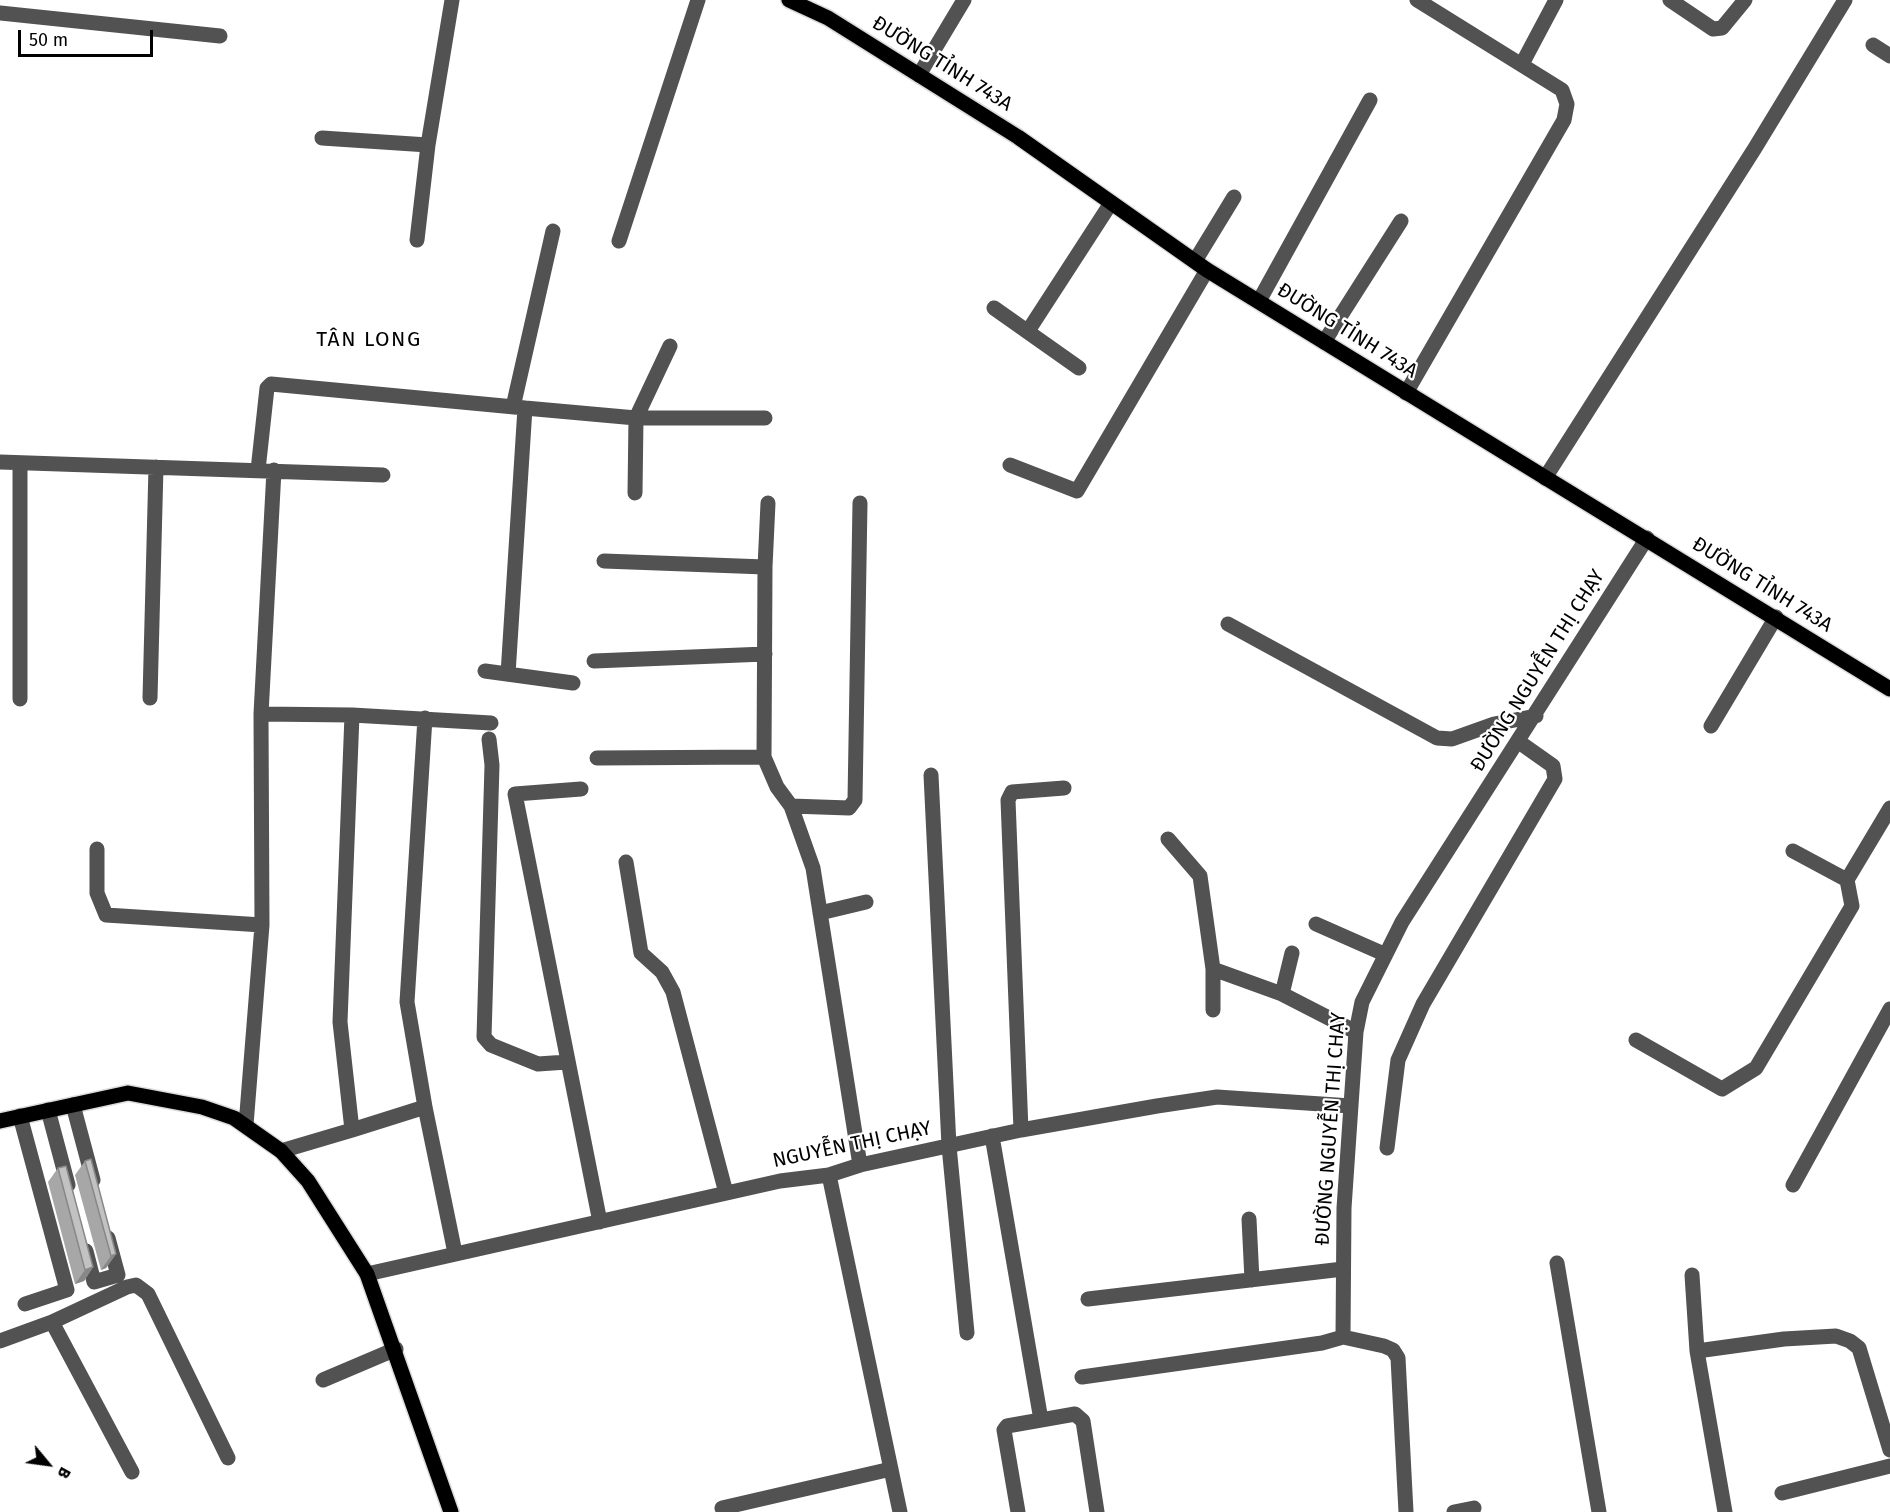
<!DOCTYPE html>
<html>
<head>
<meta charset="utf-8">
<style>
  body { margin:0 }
  #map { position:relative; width:1890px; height:1512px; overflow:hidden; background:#fff; font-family:"Fira Sans",sans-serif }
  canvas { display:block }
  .north { position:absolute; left:18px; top:1434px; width:60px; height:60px; -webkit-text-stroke:4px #fff; paint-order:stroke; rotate:119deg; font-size:16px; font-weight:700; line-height:24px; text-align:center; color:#000 }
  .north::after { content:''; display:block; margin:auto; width:21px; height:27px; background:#000; clip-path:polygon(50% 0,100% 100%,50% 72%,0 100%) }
  .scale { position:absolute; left:18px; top:30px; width:135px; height:27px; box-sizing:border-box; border:3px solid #000; border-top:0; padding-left:8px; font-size:18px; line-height:21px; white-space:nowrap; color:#000; -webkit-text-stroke:4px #fff; paint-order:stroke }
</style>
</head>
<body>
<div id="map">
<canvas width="1890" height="1512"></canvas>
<div class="north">B</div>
<div class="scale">50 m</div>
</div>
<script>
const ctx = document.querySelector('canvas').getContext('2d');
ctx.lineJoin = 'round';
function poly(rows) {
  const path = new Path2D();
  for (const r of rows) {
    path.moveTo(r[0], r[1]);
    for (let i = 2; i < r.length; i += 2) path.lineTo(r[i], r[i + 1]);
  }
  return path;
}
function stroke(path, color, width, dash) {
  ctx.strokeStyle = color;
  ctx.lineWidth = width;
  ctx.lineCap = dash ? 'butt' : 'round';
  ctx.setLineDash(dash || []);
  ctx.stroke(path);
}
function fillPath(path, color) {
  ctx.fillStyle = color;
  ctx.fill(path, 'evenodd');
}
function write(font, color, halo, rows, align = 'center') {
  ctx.font = font + ' "Fira Sans",sans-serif';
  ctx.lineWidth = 4.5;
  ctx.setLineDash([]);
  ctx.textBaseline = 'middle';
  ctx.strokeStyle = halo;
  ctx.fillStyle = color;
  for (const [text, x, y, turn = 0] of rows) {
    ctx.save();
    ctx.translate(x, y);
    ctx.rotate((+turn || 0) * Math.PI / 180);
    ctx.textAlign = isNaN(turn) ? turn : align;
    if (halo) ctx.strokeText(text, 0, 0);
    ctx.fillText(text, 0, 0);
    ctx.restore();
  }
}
const major = poly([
  [789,0,828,18,1018,137,1207,270,1890,689],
  [0,1121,128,1093,202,1107,234,1118,281,1151,308,1181,367,1274,451,1512]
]);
stroke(major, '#dbdbdb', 18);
stroke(poly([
  [1670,0,1713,29,1722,28,1745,0],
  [0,13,220,36],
  [1873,45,1890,56],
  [1522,64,1556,0],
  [919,75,964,0],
  [322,138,428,145,452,0],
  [417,240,428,145],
  [619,241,698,0],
  [1195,261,1234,197],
  [1259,301,1370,100],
  [994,308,1079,368],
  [1028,331,1111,203],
  [1324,342,1401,221],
  [1406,393,1564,120,1567,104,1562,90,1417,0],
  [513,407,553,231],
  [525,408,636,418,670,346],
  [0,462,383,475],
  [1010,465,1077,491,1207,270],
  [258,470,267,388,271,384,525,408,508,674],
  [1545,478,1755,148,1845,0],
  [635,493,636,418,765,418],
  [604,561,765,567,764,757,777,787,791,806,813,868,860,1165],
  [765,567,768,503],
  [1228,624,1437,738,1452,739,1494,724,1536,716],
  [594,661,765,654],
  [485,671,573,683],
  [150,698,156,467],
  [20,699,20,463],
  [261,714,352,715,491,723],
  [1711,726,1776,617],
  [489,739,492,765,484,1037,491,1045,538,1064,567,1062],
  [597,758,764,757],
  [931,775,949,1146,967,1333],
  [581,789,515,794,600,1222],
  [791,806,849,808,855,800,860,503],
  [1168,839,1200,876,1213,969,1282,994],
  [97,849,97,893,106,915,262,925],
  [1793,851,1847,880],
  [626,862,641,953,662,972,673,992,726,1193],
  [820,913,866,902],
  [1316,924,1384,954],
  [1292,953,1282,994,1356,1032],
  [1213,1010,1213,969],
  [1636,1040,1722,1089,1756,1068,1852,906,1847,880,1890,808],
  [73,1105,93,1180],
  [425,1107,455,1253],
  [48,1110,68,1185],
  [20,1116,67,1290,25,1304],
  [246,1125,262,925,261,714,274,470],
  [352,1130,425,1107,407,1002,425,718],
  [1021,1130,1008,800,1012,792,1064,788],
  [992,1136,1041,1420],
  [1387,1148,1398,1060,1423,1004,1555,779,1553,766,1519,742],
  [281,1151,352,1130,340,1022,352,715],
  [829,1175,900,1512],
  [1793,1185,1890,1009],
  [1249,1219,1252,1280],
  [86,1251,94,1282,118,1275,108,1238],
  [1557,1263,1599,1512],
  [367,1274,780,1181,829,1175,860,1165,1021,1130,1157,1106,1217,1097,1351,1106],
  [1692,1275,1697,1351],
  [1088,1299,1343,1269],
  [52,1322,132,1472],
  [0,1341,52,1322,127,1287,136,1285,148,1294,228,1458],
  [1082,1377,1322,1343,1343,1337],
  [323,1380,396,1349],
  [1782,1493,1890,1466],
  [722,1508,891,1469],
  [1018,1512,1004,1430,1007,1426,1075,1414,1083,1421,1097,1512],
  [1406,1512,1398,1358,1393,1350,1384,1346,1343,1337,1344,1208,1356,1032,1362,1002,1402,922,1647,538],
  [1454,1512,1474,1508],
  [1725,1512,1697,1351,1784,1339,1836,1336,1850,1341,1859,1348,1890,1450]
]), '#525252', 15);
stroke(major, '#000', 15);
fillPath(poly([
  [85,1161,116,1254,106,1268,101,1270,75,1175],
  [58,1168,93,1267,84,1281,75,1284,48,1182]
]), '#a7a7a7');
fillPath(poly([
  [116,1254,106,1268,101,1270,111,1256],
  [93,1267,84,1281,75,1284,85,1270]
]), '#888');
const building = poly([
  [91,1159,116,1254,111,1256,85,1161,91,1159],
  [66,1166,93,1267,85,1270,58,1168,66,1166]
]);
fillPath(building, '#c2c2c2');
stroke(building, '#888', 1.5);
write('20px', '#000', '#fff', [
  ["ĐƯỜNG TỈNH 743A",942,64,32],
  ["ĐƯỜNG TỈNH 743A",1347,331,32],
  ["ĐƯỜNG TỈNH 743A",1762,585,32],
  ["ĐƯỜNG NGUYỄN THỊ CHẠY",1538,671,-58],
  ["ĐƯỜNG NGUYỄN THỊ CHẠY",1331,1129,-86],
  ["NGUYỄN THỊ CHẠY",852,1145,-12]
]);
ctx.letterSpacing = '1.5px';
write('21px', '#000', '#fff', [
  ["TÂN LONG",369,340]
]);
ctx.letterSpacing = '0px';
</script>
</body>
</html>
